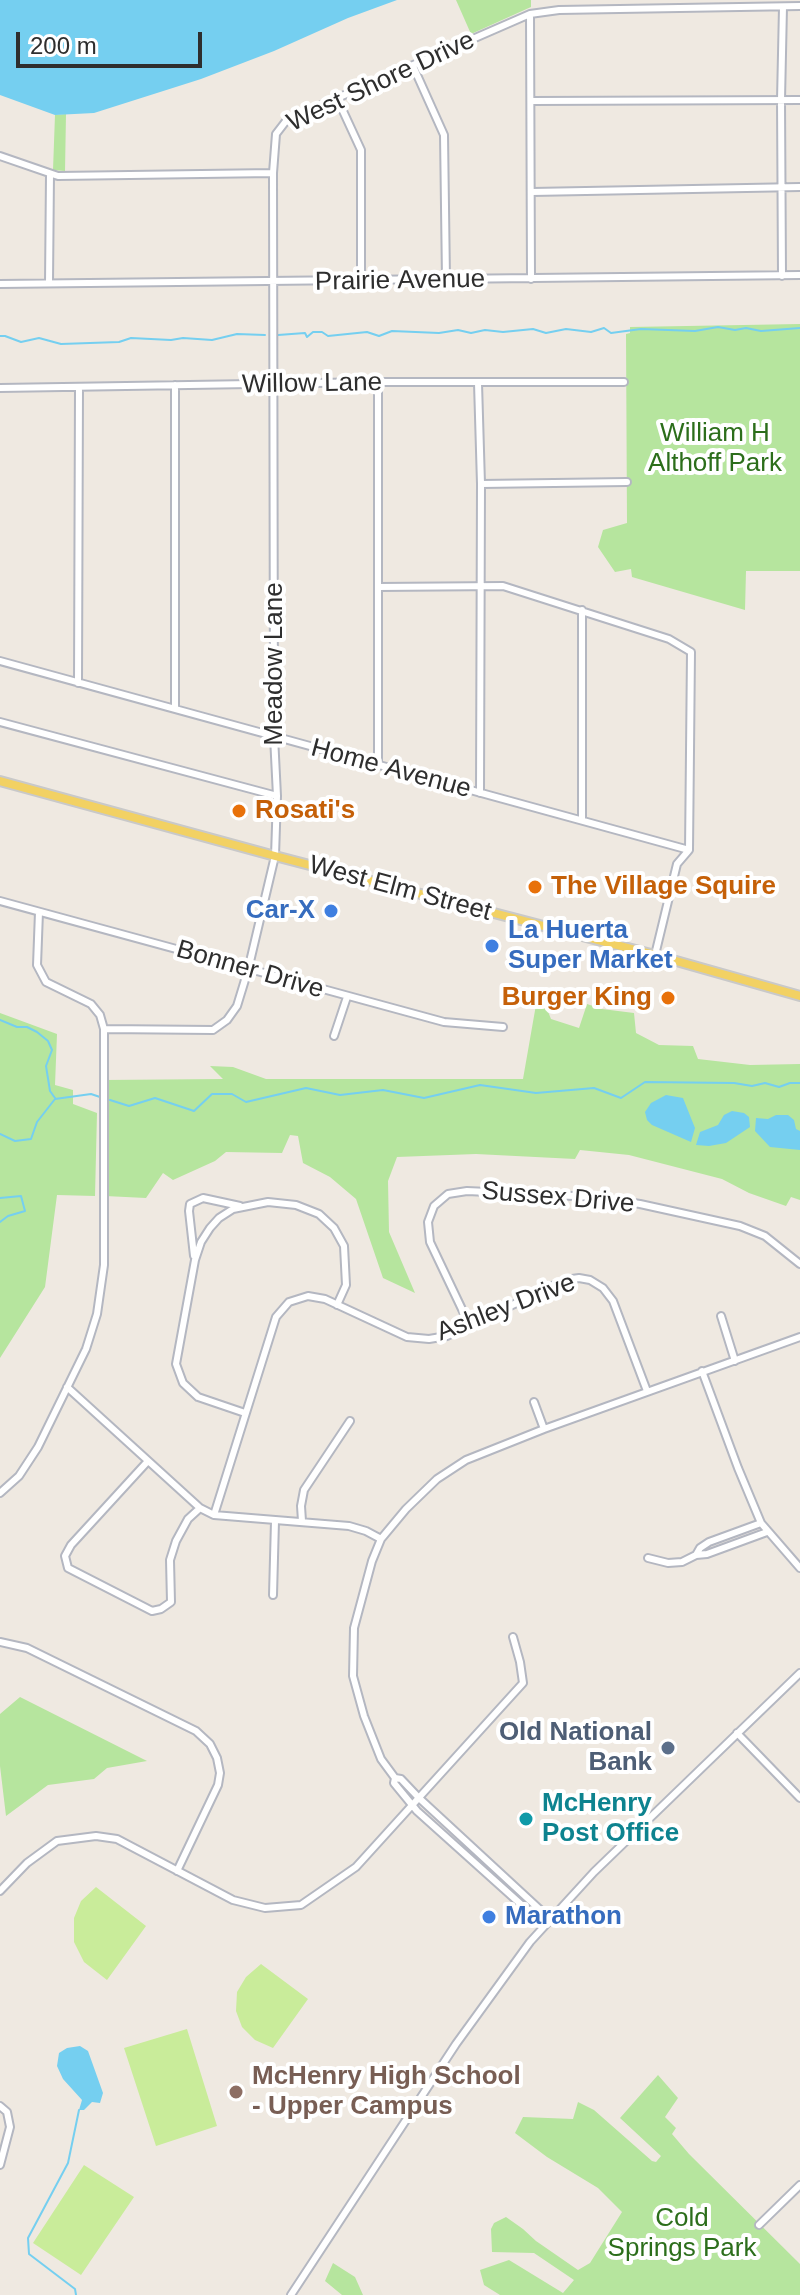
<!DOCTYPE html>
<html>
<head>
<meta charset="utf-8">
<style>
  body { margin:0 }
  #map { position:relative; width:800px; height:2295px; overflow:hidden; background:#efe9e1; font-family:Arial,sans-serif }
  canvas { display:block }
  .scale { position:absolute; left:16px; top:32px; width:186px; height:36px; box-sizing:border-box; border:4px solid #2e2e2e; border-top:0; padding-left:10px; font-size:24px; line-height:28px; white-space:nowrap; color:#2e2e2e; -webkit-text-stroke:6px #fff; paint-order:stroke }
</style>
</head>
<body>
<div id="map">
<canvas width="800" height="2295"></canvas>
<div class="scale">200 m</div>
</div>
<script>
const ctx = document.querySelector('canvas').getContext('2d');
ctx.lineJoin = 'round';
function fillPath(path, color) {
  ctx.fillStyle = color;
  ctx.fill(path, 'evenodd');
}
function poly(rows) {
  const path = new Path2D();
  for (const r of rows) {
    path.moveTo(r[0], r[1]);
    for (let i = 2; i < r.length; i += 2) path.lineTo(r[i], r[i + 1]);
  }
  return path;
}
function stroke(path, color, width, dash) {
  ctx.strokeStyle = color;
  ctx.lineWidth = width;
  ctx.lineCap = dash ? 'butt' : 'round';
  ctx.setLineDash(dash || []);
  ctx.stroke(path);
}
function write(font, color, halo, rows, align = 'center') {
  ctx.font = font + ' Arial,sans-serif';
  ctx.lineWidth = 8;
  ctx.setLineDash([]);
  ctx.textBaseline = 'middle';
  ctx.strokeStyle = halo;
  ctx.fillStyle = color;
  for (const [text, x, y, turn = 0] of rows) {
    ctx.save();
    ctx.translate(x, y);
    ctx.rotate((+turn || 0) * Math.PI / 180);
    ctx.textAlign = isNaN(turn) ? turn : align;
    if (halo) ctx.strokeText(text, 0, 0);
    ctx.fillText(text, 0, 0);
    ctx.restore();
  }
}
fillPath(poly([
  [456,0,531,0,531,7,471,34],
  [66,114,65,171,53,170,55,115],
  [800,324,800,571,746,571,745,610,632,577,631,569,615,572,598,547,603,530,627,523,626,334,630,333,630,327],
  [537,999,543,999,551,1019,579,1028,587,1004,602,1009,634,1013,636,1033,659,1045,693,1046,698,1059,750,1065,800,1064,800,1200,791,1197,786,1206,749,1193,722,1179,629,1155,580,1150,575,1159,476,1154,397,1157,388,1181,389,1232,415,1293,383,1278,356,1199,330,1177,303,1163,298,1136,290,1135,282,1153,226,1152,215,1161,173,1180,163,1173,146,1198,105,1196,103,1080,223,1079,210,1066,233,1067,266,1079,523,1079],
  [0,1013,57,1034,55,1085,73,1090,73,1104,97,1113,95,1196,57,1195,45,1287,0,1358],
  [20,1697,147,1761,107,1768,94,1779,48,1785,6,1816,0,1766,0,1714],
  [658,2075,678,2098,665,2117,676,2128,672,2134,689,2154,800,2264,800,2295,500,2295,484,2285,480,2270,509,2260,563,2293,574,2280,534,2253,492,2252,491,2229,494,2223,506,2217,523,2229,536,2241,578,2270,590,2263,622,2212,598,2188,547,2157,515,2133,523,2117,573,2119,578,2102,594,2110,652,2161,656,2162,661,2156,620,2118],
  [333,2263,355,2277,363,2295,342,2295,325,2281]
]), '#b6e59e');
fillPath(poly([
  [96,1887,146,1926,107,1980,84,1962,74,1942,74,1918,81,1901],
  [261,1964,308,1999,273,2048,255,2040,242,2027,236,2011,237,1992,246,1977],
  [187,2029,217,2126,156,2146,124,2048],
  [84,2165,134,2197,81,2275,33,2243]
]), '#c9ec9a');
fillPath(poly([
  [0,0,397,0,348,18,274,51,201,79,94,113,55,115,0,95],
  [666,1095,683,1098,695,1128,691,1142,652,1125,647,1120,645,1112,651,1103],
  [732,1111,744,1113,749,1117,750,1127,726,1143,709,1146,696,1145,700,1132,718,1125,724,1115],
  [776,1115,788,1115,794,1120,796,1129,800,1131,800,1150,770,1147,755,1131,756,1118,768,1119],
  [80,2046,88,2051,103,2093,100,2103,92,2102,84,2110,79,2110,82,2100,63,2079,57,2066,59,2053,67,2048]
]), '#75cff0');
stroke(poly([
  [278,335,305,333,307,337,313,332,322,332,328,336,367,332,379,336,392,331,439,333,458,330,471,333,485,330,503,332,533,329,546,333,566,329,591,332,604,328,611,333,641,329,695,331,718,327,735,330,746,328,761,331,800,328],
  [0,336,5,336,21,342,39,338,61,344,119,342,131,338,171,340,183,338,212,340,237,334,265,335],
  [0,1020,17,1027,27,1027,37,1032,48,1041,52,1050,46,1066,50,1091,55,1098],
  [110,1100,129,1106,155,1098,194,1111,212,1094,232,1094,246,1102,306,1088,340,1095,383,1090,424,1098,480,1085,536,1093,594,1088,621,1098,645,1082,734,1083,752,1086,765,1083,779,1087,790,1083,800,1083],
  [0,1134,15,1141,31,1139,37,1122,55,1099,91,1094,100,1097],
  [0,1198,21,1196,25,1211,8,1216,0,1222],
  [76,2295,75,2289,29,2254,28,2238,68,2163,79,2110]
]), '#75cff0', 2);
const minor = poly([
  [530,14,531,279],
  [413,66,444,135,446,279],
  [337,98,361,150,361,281],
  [532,101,800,100],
  [0,156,58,176,273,173],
  [532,192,800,187],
  [782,276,781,100,783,7],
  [49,283,50,174],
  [0,284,800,275],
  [478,383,481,484,480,793],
  [0,388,378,382,624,382],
  [481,484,627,482],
  [378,587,503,586,669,639,691,652,689,850,677,864,655,955],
  [0,661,689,850],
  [78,683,79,387],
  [175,708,175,385],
  [0,722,277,796],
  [378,766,378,382],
  [582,820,582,610],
  [0,901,444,1022,503,1027],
  [104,1029,213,1030,227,1020,237,1006,248,970,275,856,277,796,274,736,273,173,276,134,286,121,303,113,530,14,559,10,800,6],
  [334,1036,347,997],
  [194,1256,189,1211,190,1204,203,1198,240,1206],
  [721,1316,735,1361],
  [469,1324,430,1242,428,1222,434,1206,448,1194,467,1191,595,1197,640,1204,740,1226,765,1236,800,1264],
  [702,1371,738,1468,761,1523,800,1568],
  [67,1387,200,1508,214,1515,349,1526,366,1531,381,1539],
  [534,1402,544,1429],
  [245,1413,198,1397,183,1383,176,1364,195,1260,201,1242,210,1228,219,1218,233,1209,268,1202,296,1205,319,1214,334,1228,344,1246,346,1285,337,1305],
  [148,1461,71,1545,65,1556,68,1568,152,1611,161,1609,171,1602,170,1560,176,1541,188,1519,200,1508],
  [0,1493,19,1476,38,1447,86,1349,97,1314,104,1265,104,1029,100,1015,91,1004,46,982,37,965,39,912],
  [214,1515,276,1317,289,1302,308,1296,325,1299,407,1337,429,1339,447,1336,565,1280,579,1278,590,1280,603,1288,613,1301,647,1391],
  [302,1521,301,1506,304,1490,350,1421],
  [696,1555,700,1548,709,1542,761,1523],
  [648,1558,668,1563,682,1562,696,1555,707,1554,767,1532],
  [273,1595,275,1521],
  [0,1642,27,1648,196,1731,210,1744,217,1758,220,1773,218,1785,177,1871],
  [737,1733,800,1798],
  [395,1778,394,1783,417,1811,544,1925],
  [0,1891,27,1863,57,1841,96,1836,117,1839,233,1900,265,1908,301,1905,356,1867,523,1683,520,1662,513,1637],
  [550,1919,419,1798,401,1779,395,1778,381,1759,364,1716,353,1676,354,1628,372,1561,381,1539,406,1509,437,1479,466,1460,544,1429,800,1337],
  [0,2106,7,2112,10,2127,0,2165],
  [759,2225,800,2185],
  [291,2295,456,2044,530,1942,594,1872,800,1673]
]);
const major = poly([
  [0,781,275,856,655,955,800,996]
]);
stroke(minor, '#b4b7c1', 10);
stroke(major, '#c9c9c9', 12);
stroke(minor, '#fff', 6);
stroke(major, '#f2d163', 8);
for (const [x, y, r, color] of [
  [239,811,8,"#e8710a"],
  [535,887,8,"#e8710a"],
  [331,911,8,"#3f7fe0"],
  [492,946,8,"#3f7fe0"],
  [668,998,8,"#e8710a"],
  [668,1748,8,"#5c6f8a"],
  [526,1819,8,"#0f9aa8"],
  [489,1917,8,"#3f7fe0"],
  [236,2092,8,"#8d6e63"]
]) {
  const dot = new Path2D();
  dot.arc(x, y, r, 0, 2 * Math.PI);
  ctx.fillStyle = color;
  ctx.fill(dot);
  stroke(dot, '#fff', 3);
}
write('26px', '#2e2e2e', '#fff', [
  ["West Shore Drive",381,82,-25],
  ["Prairie Avenue",400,281,-1],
  ["Willow Lane",312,384,-1],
  ["Meadow Lane",275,664,-90],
  ["Home Avenue",391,769,15],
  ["West Elm Street",400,889,15],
  ["Bonner Drive",250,970,16],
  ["Sussex Drive",558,1198,5],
  ["Ashley Drive",506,1308,-21]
]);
write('26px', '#2c6e1b', '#fff', [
  ["William H",715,434],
  ["Althoff Park",715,464],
  ["Cold",682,2219],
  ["Springs Park",682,2249]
]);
write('bold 26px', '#c56008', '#fff', [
  ["Rosati's",255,811],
  ["The Village Squire",551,887],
  ["Burger King",652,998,"right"]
], 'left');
write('bold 26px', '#366cbe', '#fff', [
  ["Car-X",315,911,"right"],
  ["La Huerta",508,931],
  ["Super Market",508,961],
  ["Marathon",505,1917]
], 'left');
write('bold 26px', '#4e5e75', '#fff', [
  ["Old National",652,1733],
  ["Bank",652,1763]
], 'right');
write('bold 26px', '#0d838f', '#fff', [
  ["McHenry",542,1804],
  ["Post Office",542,1834]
], 'left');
write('bold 26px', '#785e54', '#fff', [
  ["McHenry High School",252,2077],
  ["- Upper Campus",252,2107]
], 'left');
</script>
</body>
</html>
